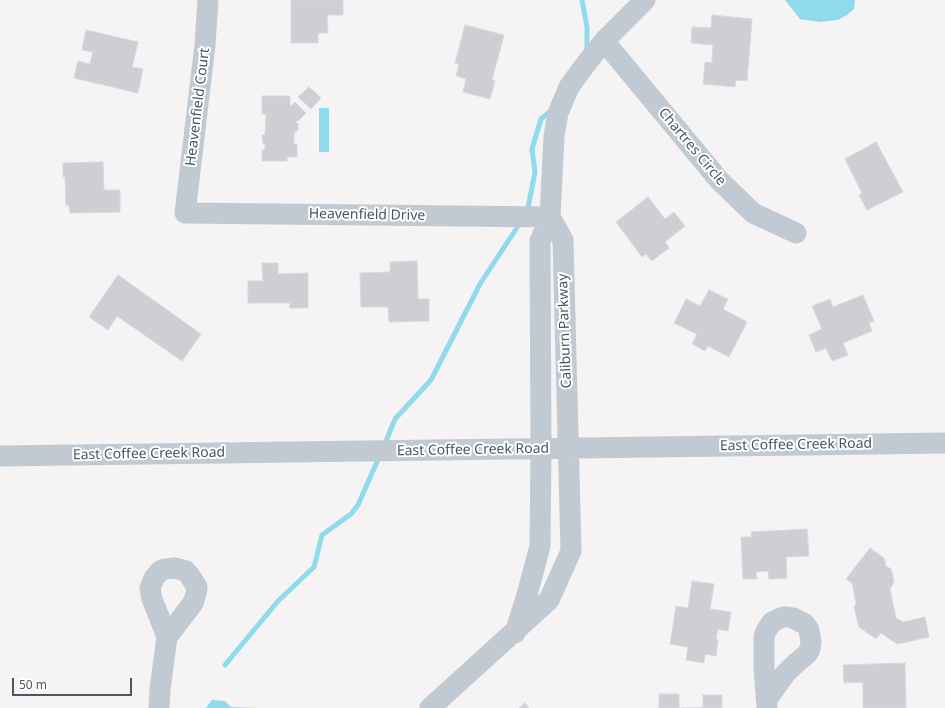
<!DOCTYPE html>
<html>
<head>
<meta charset="utf-8">
<style>
  body { margin:0 }
  #map { position:relative; width:945px; height:708px; overflow:hidden; background:#f5f3f3; font-family:"Noto Sans",sans-serif }
  canvas { display:block }
  .scale { position:absolute; left:12px; top:678px; width:120px; height:18px; box-sizing:border-box; border:2px solid #4a5661; border-top:0; padding-left:5px; font-size:12px; line-height:14px; white-space:nowrap; color:#4a5661; -webkit-text-stroke:3px #fff; paint-order:stroke }
</style>
</head>
<body>
<div id="map">
<canvas width="945" height="708"></canvas>
<div class="scale">50 m</div>
</div>
<script>
const ctx = document.querySelector('canvas').getContext('2d');
ctx.lineJoin = 'round';
function fillPath(path, color) {
  ctx.fillStyle = color;
  ctx.fill(path, 'evenodd');
}
function poly(rows) {
  const path = new Path2D();
  for (const r of rows) {
    path.moveTo(r[0], r[1]);
    for (let i = 2; i < r.length; i += 2) path.lineTo(r[i], r[i + 1]);
  }
  return path;
}
function stroke(path, color, width, dash) {
  ctx.strokeStyle = color;
  ctx.lineWidth = width;
  ctx.lineCap = dash ? 'butt' : 'round';
  ctx.setLineDash(dash || []);
  ctx.stroke(path);
}
function write(font, color, halo, rows, align = 'center') {
  ctx.font = font + ' "Noto Sans",sans-serif';
  ctx.lineWidth = 4;
  ctx.setLineDash([]);
  ctx.textBaseline = 'middle';
  ctx.strokeStyle = halo;
  ctx.fillStyle = color;
  for (const [text, x, y, turn = 0] of rows) {
    ctx.save();
    ctx.translate(x, y);
    ctx.rotate((+turn || 0) * Math.PI / 180);
    ctx.textAlign = isNaN(turn) ? turn : align;
    if (halo) ctx.strokeText(text, 0, 0);
    ctx.fillText(text, 0, 0);
    ctx.restore();
  }
}
fillPath(poly([
  [785,0,855,0,854,9,847,15,838,20,820,22,800,19],
  [319,108,329,108,329,152,319,152],
  [212,700,225,701,231,707,258,708,206,708]
]), '#90daee');
stroke(poly([
  [582,0,587,27,587,52],
  [527,213,535,172,532,149,541,119,552,110],
  [384,446,395,419,431,380,480,284,520,223],
  [225,665,278,601,314,567,322,535,351,514,358,505,380,455]
]), '#90daee', 5);
const building = poly([
  [291,0,343,0,343,15,327,15,328,33,318,33,318,43,291,43,291,0],
  [712,15,752,19,747,81,736,80,735,87,703,84,705,62,712,63,713,45,691,43,692,27,711,28,712,15],
  [465,25,504,35,492,80,495,81,490,99,463,92,466,79,456,76,459,64,455,63,465,25],
  [86,30,138,42,132,67,143,69,138,93,74,78,78,61,90,64,93,52,82,50,86,30],
  [309,87,321,98,311,109,298,97,309,87],
  [262,96,290,96,290,105,291,106,295,102,306,113,298,121,295,121,298,124,298,130,294,133,294,144,297,144,297,157,287,157,287,161,262,161,262,150,265,150,265,144,263,144,262,135,265,135,266,114,262,114,262,96],
  [876,142,903,192,867,210,859,195,862,193,845,159,876,142],
  [103,162,104,190,120,190,120,212,70,213,69,205,66,206,65,176,63,177,63,163,103,162],
  [648,197,665,219,674,212,685,226,665,242,669,248,652,261,646,254,642,257,616,222,648,197],
  [417,261,418,299,429,299,429,321,389,322,388,307,361,307,360,273,390,272,390,262,417,261],
  [262,263,278,263,278,274,308,273,308,308,290,308,290,303,248,303,248,281,263,281,262,263],
  [118,275,201,334,182,361,117,316,108,330,89,317,118,275],
  [709,290,728,299,723,309,747,322,729,357,708,346,705,351,692,344,697,334,674,323,686,299,700,306,709,290],
  [863,295,874,321,869,323,872,331,843,343,848,355,832,361,826,348,816,352,809,335,822,329,812,306,830,299,833,307,863,295],
  [807,529,809,556,786,557,787,578,769,579,768,571,756,572,757,579,743,579,741,537,752,537,751,532,807,529],
  [870,548,884,558,886,566,891,569,894,582,890,589,896,618,903,622,925,617,929,637,897,644,881,633,876,639,859,627,854,607,856,603,852,583,846,579,870,548],
  [692,581,714,584,710,609,731,612,728,631,718,629,716,639,718,640,716,656,705,654,704,663,686,660,688,647,670,644,676,606,688,608,692,581],
  [905,663,906,708,863,708,863,682,844,683,843,665,905,663],
  [659,694,679,694,679,708,659,708,659,694],
  [703,695,722,695,722,708,681,708,703,708,703,695],
  [525,703,529,708,519,708,525,703]
]);
fillPath(building, '#cdcfd5');
stroke(building, '#d7d9de', 1);
stroke(poly([
  [208,0,205,45,185,213,550,217],
  [604,41,719,180,753,213,796,233],
  [0,456,945,443],
  [515,633,527,595,540,546,541,449,540,241,550,217,554,136,558,113,569,87,582,69,604,41,645,0],
  [767,699,785,674,794,665,807,654,810,649,811,642,809,630,805,624,793,618,788,617,783,617,772,622,766,631,764,637,764,668,767,708],
  [159,708,160,689,167,637,193,603,196,594,197,587,190,576,186,571,175,568,165,569,160,571,154,578,150,588,152,599,167,637],
  [430,708,549,600,571,551,563,240,550,217]
]), '#c1cad2', 21);
write('14px', '#4a5661', '#fff', [
  ["Heavenfield Court",198,107,-83],
  ["Chartres Circle",692,147,50],
  ["Heavenfield Drive",367,215,1],
  ["Caliburn Parkway",565,331,-92],
  ["East Coffee Creek Road",796,445,-1],
  ["East Coffee Creek Road",473,450,-1],
  ["East Coffee Creek Road",149,454,-1]
]);
</script>
</body>
</html>
